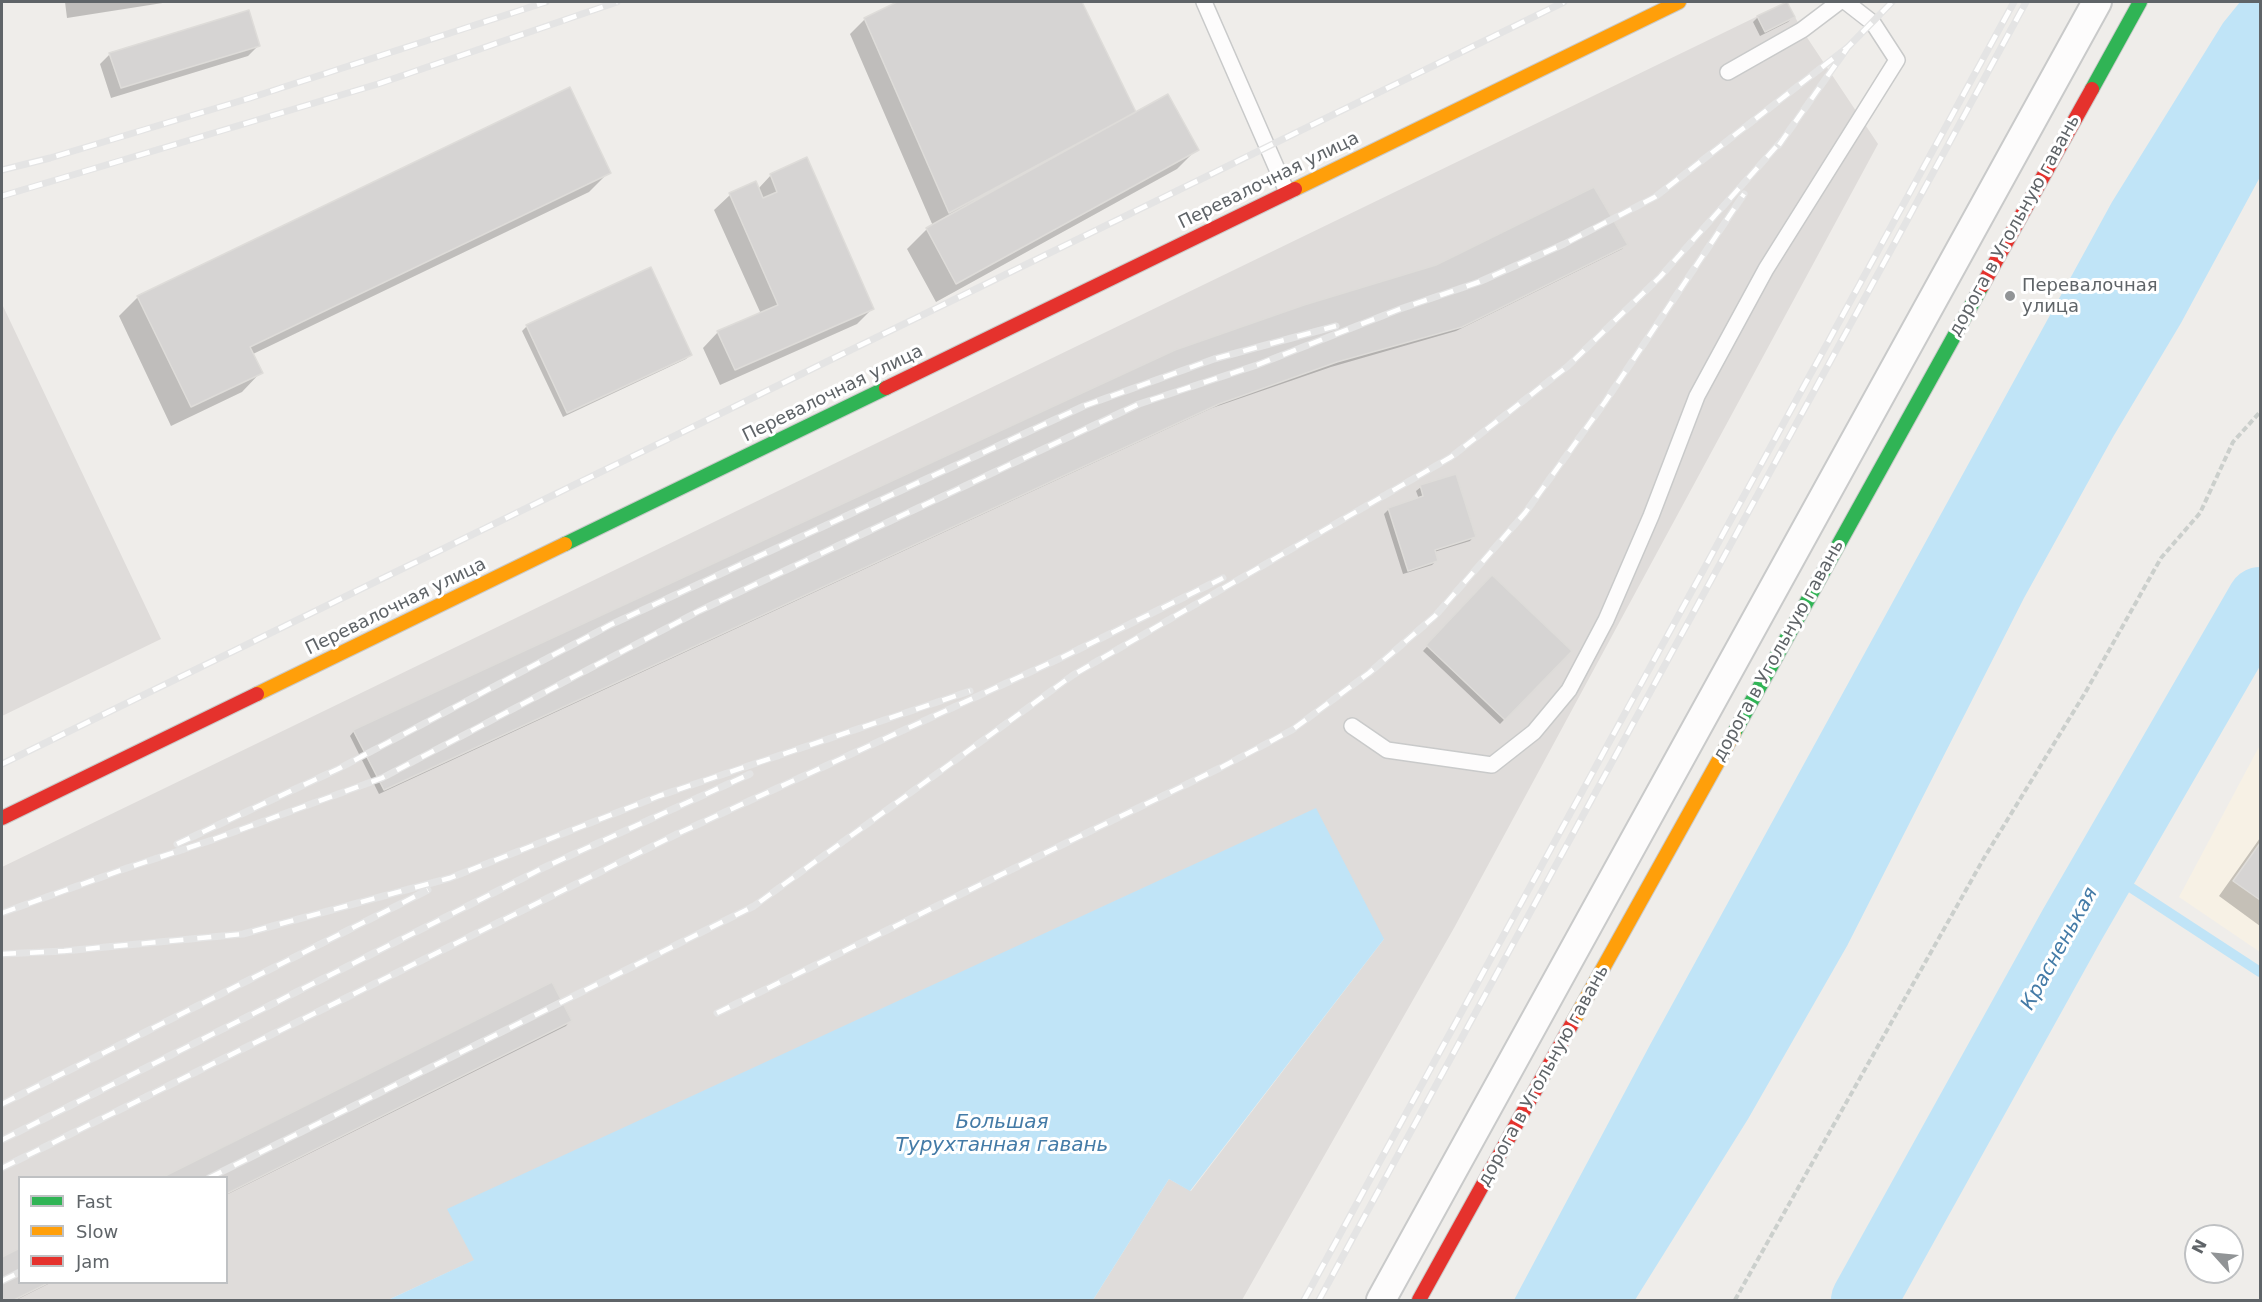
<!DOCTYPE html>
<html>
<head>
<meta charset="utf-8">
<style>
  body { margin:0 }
  #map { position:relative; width:2262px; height:1302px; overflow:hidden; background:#efedea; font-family:"DejaVu Sans",sans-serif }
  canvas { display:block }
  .frame { position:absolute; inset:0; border:3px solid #5f6468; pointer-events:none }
  .legend { position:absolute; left:18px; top:1176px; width:210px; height:108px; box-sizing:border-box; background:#fff; border:2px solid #bfc1c3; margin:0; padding:8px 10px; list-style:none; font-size:18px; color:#5f6468 }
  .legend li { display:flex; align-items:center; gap:12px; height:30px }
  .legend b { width:30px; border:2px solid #bfc1c3 }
  .north { position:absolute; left:2184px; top:1224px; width:60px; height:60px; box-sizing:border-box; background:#fff; border:2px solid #bfc1c3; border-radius:50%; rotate:297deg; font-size:16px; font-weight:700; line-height:24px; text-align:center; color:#5f6468 }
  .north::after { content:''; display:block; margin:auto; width:21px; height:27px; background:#919496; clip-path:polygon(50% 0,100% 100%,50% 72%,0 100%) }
</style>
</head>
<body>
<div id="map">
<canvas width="2262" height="1302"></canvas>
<div class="frame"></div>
<ul class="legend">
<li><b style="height:8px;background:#30b455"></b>Fast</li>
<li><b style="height:8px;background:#ff9f0a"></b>Slow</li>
<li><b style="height:8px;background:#e5322d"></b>Jam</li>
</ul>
<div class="north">N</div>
</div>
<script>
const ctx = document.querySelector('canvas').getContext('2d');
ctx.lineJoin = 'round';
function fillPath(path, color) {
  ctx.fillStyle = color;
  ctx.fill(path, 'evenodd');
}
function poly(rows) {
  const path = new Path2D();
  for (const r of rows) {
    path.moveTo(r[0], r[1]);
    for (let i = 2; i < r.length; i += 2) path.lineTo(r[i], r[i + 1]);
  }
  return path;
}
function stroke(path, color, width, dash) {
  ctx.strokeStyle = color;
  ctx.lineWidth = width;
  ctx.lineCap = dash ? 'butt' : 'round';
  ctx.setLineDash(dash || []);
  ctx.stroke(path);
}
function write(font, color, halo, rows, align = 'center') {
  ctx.font = font + ' "DejaVu Sans",sans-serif';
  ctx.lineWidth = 6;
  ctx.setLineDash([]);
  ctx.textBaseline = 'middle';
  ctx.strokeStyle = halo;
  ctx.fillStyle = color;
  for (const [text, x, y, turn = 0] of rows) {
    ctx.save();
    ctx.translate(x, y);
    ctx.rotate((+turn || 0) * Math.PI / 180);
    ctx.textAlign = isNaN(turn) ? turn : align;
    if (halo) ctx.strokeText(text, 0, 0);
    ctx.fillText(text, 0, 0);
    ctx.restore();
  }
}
fillPath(poly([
  [2260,745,2260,952,2179,897]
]), '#f7f1e5');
fillPath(poly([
  [1787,2,1802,30,1878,144,1454,928,1242,1300,1093,1300,1169,1179,1191,1191,1384,939,448,1209,475,1260,388,1300,2,1300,2,867],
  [20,1178,226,1178,226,1282,20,1282],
  [2,304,161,639,2,716]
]), '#dfdcda');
fillPath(poly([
  [2240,2,2260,2,2260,177,2181,323,2113,437,2024,598,1847,946,1748,1119,1635,1300,1514,1300,1651,1043,2112,202,2223,23],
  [1316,808,1384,939,1190,1191,1169,1179,1093,1300,388,1300,474,1260,447,1209]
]), '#c0e4f7');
fillPath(poly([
  [65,2,169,2,67,18],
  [900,2,1080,2,1134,111,1197,149,1177,169,936,302,907,249,927,229,933,226,850,34,865,19],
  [1758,17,1793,17,1788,22,1760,36,1753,22],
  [258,46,248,56,111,98,100,64,110,54],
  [609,172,589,192,253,354,261,372,242,392,171,426,119,316,138,297],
  [771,175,873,308,857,324,720,385,703,348,718,332,761,314,714,210,730,195,755,183,758,189],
  [1626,245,1622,249,1456,331,1331,367,1212,408,379,794,350,736,354,731],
  [527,326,691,354,686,359,563,417,522,331],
  [1421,487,1474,536,1470,541,1434,552,1437,560,1432,565,1403,574,1384,514,1389,509,1419,499,1416,491],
  [1492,578,1570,651,1500,724,1423,651],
  [2260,838,2260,926,2219,896],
  [570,1021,566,1026,226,1195,226,1178],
  [20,1250,20,1282,52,1282,16,1300,2,1300,2,1259]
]), '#0003');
stroke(poly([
  [2104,870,2260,972]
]), '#c0e4f7', 10);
stroke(poly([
  [1864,1300,2072,925,2260,600]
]), '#c0e4f7', 66);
const building = poly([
  [897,2,1082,2,1136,112,949,213,864,18,897,2],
  [1787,2,1795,17,1765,32,1757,16,1787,2],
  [249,10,260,46,121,88,109,53,249,10],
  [570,87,611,173,250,347,263,373,191,407,137,296,570,87],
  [1168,94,1199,150,956,284,926,228,1168,94],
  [807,157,874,309,735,370,717,331,778,305,729,193,756,181,763,198,777,192,770,174,807,157],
  [1594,187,1628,245,1462,327,1337,362,1219,404,384,790,353,730,1175,350,1304,305,1436,265,1594,187],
  [651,267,692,355,567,413,526,325,651,267],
  [1456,474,1476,537,1435,550,1438,561,1408,571,1388,508,1423,496,1420,485,1456,474],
  [1492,575,1572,651,1505,720,1426,645,1492,575],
  [2260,843,2260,900,2233,881,2260,843],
  [552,982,572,1021,226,1194,226,1178,161,1178,552,982],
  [20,1248,20,1282,50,1282,14,1300,2,1300,2,1257,20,1248]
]);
fillPath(building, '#d6d4d3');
stroke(building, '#dedcd9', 1.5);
const lane = poly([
  [1204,2,1287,192],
  [1728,72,1802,30,1839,2],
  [1352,726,1387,750,1492,765,1534,732,1569,690,1606,620,1651,516,1697,396,1766,269,1897,60,1873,23,1846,2]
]);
const street = poly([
  [1381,1300,2097,2]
]);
const fast = poly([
  [2092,89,2140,2],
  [565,544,886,388],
  [1734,733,1982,286]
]);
const slow = poly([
  [1295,189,1679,2],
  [257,694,565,544],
  [1573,1022,1734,733]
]);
const jam = poly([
  [1982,286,2092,89],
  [886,388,1295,189],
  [2,818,257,694],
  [1419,1300,1573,1022]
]);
stroke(lane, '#c9caca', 18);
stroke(street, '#c9caca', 32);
stroke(fast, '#c9cac9', 16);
stroke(slow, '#c9cac9', 16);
stroke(jam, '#c9cac9', 16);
stroke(poly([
  [1735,1300,1984,858,2085,693,2161,558,2200,513,2233,442,2260,412]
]), '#cbcfcc', 4, [6, 3]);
stroke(lane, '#fdfcfc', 15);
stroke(street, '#fdfcfc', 28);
stroke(fast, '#30b455', 14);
stroke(slow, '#ff9f0a', 14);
stroke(jam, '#e5322d', 14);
const rail = poly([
  [1779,145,1848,47,1892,2],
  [2,170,50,158,250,98,546,2],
  [2,196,378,84,617,2],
  [2,764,1564,2],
  [177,844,338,769,610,625,1084,406,1214,359,1336,326],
  [2,913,127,868,212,840,382,778,699,611,1139,404,1257,365,1400,309,1479,282,1564,244,1655,197,1848,47],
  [2,954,64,951,243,934,450,878,659,796,970,691],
  [717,1013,1222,767,1292,730,1369,673,1435,616,1525,513,1605,402,1744,194],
  [2,1104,428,890],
  [2,1140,545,867,750,774],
  [2,1168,677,834,1063,657,1223,578],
  [209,1178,754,906,1073,675,1451,457,1568,366,1660,277,1784,138],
  [2,1281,20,1272],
  [1304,1300,2014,2],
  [1319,1300,2026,2]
]);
stroke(rail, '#e4e4e4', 7);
stroke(rail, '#fff', 4.5, [14]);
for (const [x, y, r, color] of [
  [2010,296,6,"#919496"]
]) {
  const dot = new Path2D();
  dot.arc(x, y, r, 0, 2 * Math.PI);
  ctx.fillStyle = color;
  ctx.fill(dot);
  stroke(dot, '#fff', 2);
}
write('18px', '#5f6468', '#fff', [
  ["Перевалочная улица",1269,181,-26],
  ["дорога в Угольную гавань",2015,226,-61],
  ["Перевалочная улица",833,394,-26],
  ["Перевалочная улица",396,607,-26],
  ["дорога в Угольную гавань",1779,651,-61],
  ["дорога в Угольную гавань",1544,1076,-61]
]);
write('18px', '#5f6468', '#fff', [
  ["Перевалочная",2022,286],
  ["улица",2022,307]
], 'left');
write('italic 20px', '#447ba7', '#fff', [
  ["Красненькая",2060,949,-61],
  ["Большая",1002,1123],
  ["Турухтанная гавань",1002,1146]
]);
</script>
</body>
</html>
